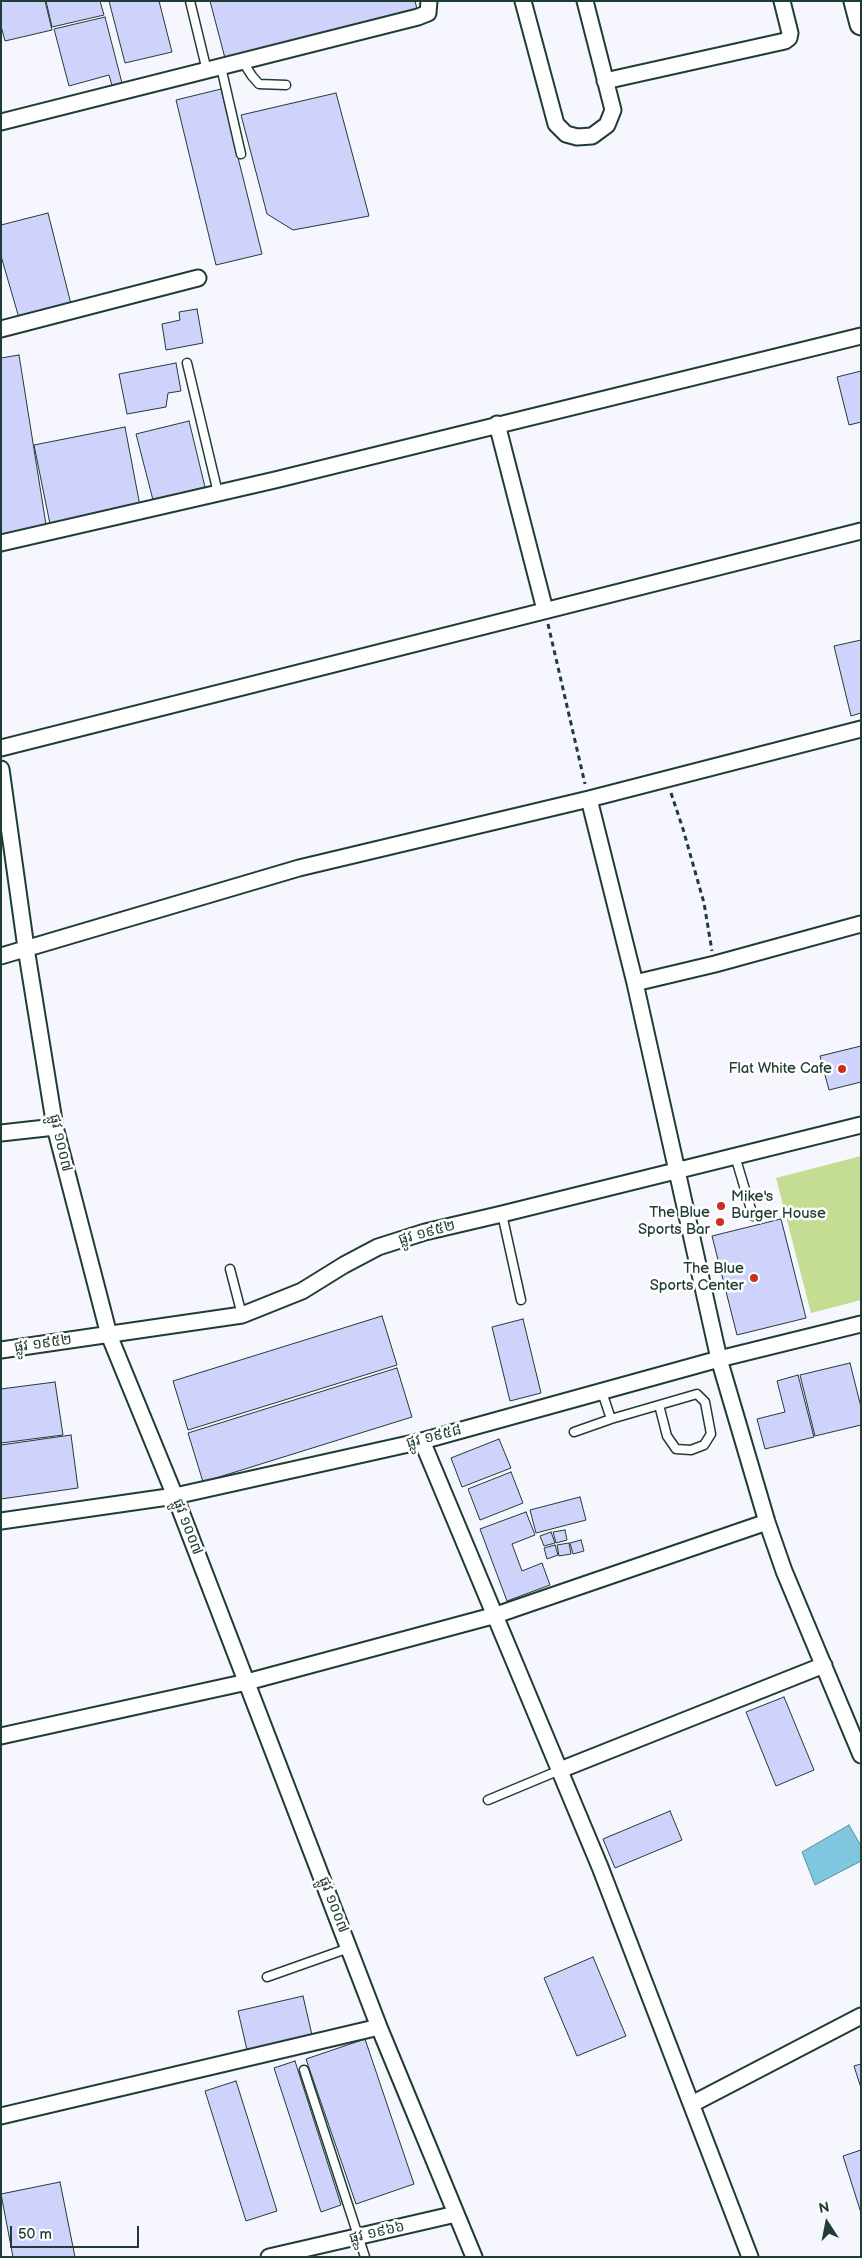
<!DOCTYPE html>
<html>
<head>
<meta charset="utf-8">
<style>
  body { margin:0 }
  #map { position:relative; width:862px; height:2258px; overflow:hidden; background:#f5f6fe; font-family:"Balsamiq Sans",sans-serif }
  canvas { display:block }
  .frame { position:absolute; inset:0; border:2px solid #1f3d34; pointer-events:none }
  .north { position:absolute; left:802px; top:2198px; width:50px; height:50px; -webkit-text-stroke:4px #fff; paint-order:stroke; rotate:349deg; font-size:14px; font-weight:700; line-height:20px; text-align:center; color:#1f3d34 }
  .north::after { content:''; display:block; margin:auto; width:18px; height:22px; background:#1f3d34; clip-path:polygon(50% 0,100% 100%,50% 72%,0 100%) }
  .scale { position:absolute; left:10px; top:2226px; width:129px; height:22px; box-sizing:border-box; border:2px solid #1f3d34; border-top:0; padding-left:6px; font-size:15px; line-height:18px; white-space:nowrap; color:#1f3d34; -webkit-text-stroke:4px #fff; paint-order:stroke }
</style>
</head>
<body>
<div id="map">
<canvas width="862" height="2258"></canvas>
<div class="frame"></div>
<div class="north">N</div>
<div class="scale">50 m</div>
</div>
<script>
const ctx = document.querySelector('canvas').getContext('2d');
ctx.lineJoin = 'round';
function fillPath(path, color) {
  ctx.fillStyle = color;
  ctx.fill(path, 'evenodd');
}
function poly(rows) {
  const path = new Path2D();
  for (const r of rows) {
    path.moveTo(r[0], r[1]);
    for (let i = 2; i < r.length; i += 2) path.lineTo(r[i], r[i + 1]);
  }
  return path;
}
function stroke(path, color, width, dash) {
  ctx.strokeStyle = color;
  ctx.lineWidth = width;
  ctx.lineCap = dash ? 'butt' : 'round';
  ctx.setLineDash(dash || []);
  ctx.stroke(path);
}
function write(font, color, halo, rows, align = 'center') {
  ctx.font = font + ' "Balsamiq Sans","Noto Sans Khmer",sans-serif';
  ctx.lineWidth = 5;
  ctx.setLineDash([]);
  ctx.textBaseline = 'middle';
  ctx.strokeStyle = halo;
  ctx.fillStyle = color;
  for (const [text, x, y, turn = 0] of rows) {
    ctx.save();
    ctx.translate(x, y);
    ctx.rotate((+turn || 0) * Math.PI / 180);
    ctx.textAlign = isNaN(turn) ? turn : align;
    if (halo) ctx.strokeText(text, 0, 0);
    ctx.fillText(text, 0, 0);
    ctx.restore();
  }
}
fillPath(poly([
  [861,1156,861,1300,811,1313,776,1178]
]), '#c4dd93');
const water = poly([
  [849,1825,861,1846,861,1861,815,1885,802,1852,849,1825]
]);
fillPath(water, '#7ec7de');
stroke(water, '#58909a', 1);
const building = poly([
  [1,1,45,1,52,30,5,41,1,26,1,1],
  [46,1,100,1,104,15,52,27,46,1],
  [109,1,159,1,172,52,125,63,109,1],
  [210,1,415,1,418,13,226,62,210,1],
  [105,17,123,87,113,89,109,75,69,86,54,29,105,17],
  [221,89,262,254,216,265,176,100,221,89],
  [336,93,369,216,293,230,267,214,241,115,336,93],
  [48,213,71,304,19,318,1,256,1,225,48,213],
  [197,309,203,343,166,350,162,324,180,320,179,312,197,309],
  [19,355,47,531,1,538,1,358,19,355],
  [176,363,181,391,168,393,166,407,127,414,119,374,176,363],
  [861,371,861,422,849,425,837,377,861,371],
  [189,421,205,487,153,500,136,434,189,421],
  [125,427,140,506,50,524,34,445,125,427],
  [861,640,861,713,851,716,834,646,861,640],
  [861,1046,861,1082,829,1090,820,1056,861,1046],
  [781,1219,806,1318,737,1335,712,1236,781,1219],
  [382,1316,397,1365,188,1430,173,1381,382,1316],
  [523,1319,541,1393,510,1401,492,1327,523,1319],
  [850,1363,861,1407,861,1425,815,1436,800,1375,850,1363],
  [397,1368,412,1417,203,1482,188,1433,397,1368],
  [798,1375,814,1437,765,1449,757,1419,785,1412,777,1381,798,1375],
  [55,1382,63,1435,1,1443,1,1389,55,1382],
  [71,1435,78,1488,1,1499,1,1445,71,1435],
  [499,1439,511,1468,462,1487,451,1458,499,1439],
  [511,1472,523,1503,480,1520,468,1489,511,1472],
  [580,1497,586,1520,536,1533,530,1510,580,1497],
  [526,1512,535,1535,512,1544,522,1571,542,1563,550,1585,507,1601,480,1529,526,1512],
  [565,1530,567,1540,556,1543,553,1532,565,1530],
  [551,1532,555,1543,544,1546,540,1536,551,1532],
  [581,1540,584,1551,573,1554,570,1543,581,1540],
  [569,1543,571,1554,559,1556,557,1545,569,1543],
  [555,1545,558,1555,547,1559,544,1548,555,1545],
  [784,1697,814,1770,776,1786,746,1712,784,1697],
  [670,1811,682,1840,615,1868,603,1839,670,1811],
  [593,1957,626,2036,577,2056,544,1978,593,1957],
  [303,1996,312,2035,247,2050,238,2011,303,1996],
  [365,2039,414,2184,356,2204,306,2059,365,2039],
  [295,2061,341,2205,321,2212,274,2068,295,2061],
  [861,2064,861,2088,854,2066,861,2064],
  [236,2081,277,2211,246,2221,205,2091,236,2081],
  [861,2150,861,2213,843,2156,861,2150],
  [60,2182,75,2257,13,2257,1,2194,60,2182]
]);
fillPath(building, '#cfd3fc');
stroke(building, '#1f3d34', 1);
const lane = poly([
  [190,1,207,71],
  [243,62,252,76,259,84,286,85],
  [221,67,241,154],
  [187,363,218,493],
  [735,1156,753,1216],
  [502,1214,521,1300],
  [230,1269,242,1315],
  [602,1392,611,1419],
  [574,1432,611,1419,697,1394,705,1402,711,1434,704,1445,691,1450,676,1449,667,1436,659,1405],
  [488,1800,560,1770],
  [267,1977,349,1948],
  [304,2070,365,2257]
]);
const street = poly([
  [523,1,556,124,566,134,577,137,592,136,607,125,613,110,585,1],
  [605,81,785,41,789,38,790,33,782,1],
  [1,122,418,17,428,13,429,1],
  [1,329,198,278],
  [497,424,545,610],
  [1,543,275,480,861,336],
  [1,748,861,531],
  [1,769,26,948,55,1127,109,1335,175,1496,379,2027,474,2257],
  [589,799,635,983,719,1359,767,1522,784,1571,861,1755],
  [1,956,299,868,589,799,861,729],
  [635,983,715,964,861,924],
  [1,1133,55,1127],
  [1,1350,242,1315,302,1291,344,1265,378,1247,425,1232,502,1214,861,1125],
  [422,1441,600,1867,750,2257],
  [1,1521,175,1496,422,1441,719,1359,861,1324],
  [1,1736,247,1682,496,1615,767,1522],
  [560,1770,824,1665],
  [692,2104,861,2016],
  [1,2116,379,2027],
  [269,2257,456,2214]
]);
const secondary = poly([
  [855,1,861,24]
]);
stroke(lane, '#1f3d34', 11);
stroke(street, '#1f3d34', 19);
stroke(secondary, '#1f3d34', 25);
stroke(poly([
  [548,624,585,784],
  [671,793,683,829,704,903,712,951]
]), '#1f3d34', 3, [5, 4]);
stroke(lane, '#fff', 8);
stroke(street, '#fff', 15);
stroke(secondary, '#fff', 21);
for (const [x, y, r, color] of [
  [842,1069,5,"#c8321e"],
  [721,1206,5,"#c8321e"],
  [720,1222,5,"#c8321e"],
  [754,1278,5,"#c8321e"]
]) {
  const dot = new Path2D();
  dot.arc(x, y, r, 0, 2 * Math.PI);
  ctx.fillStyle = color;
  ctx.fill(dot);
  stroke(dot, '#fff', 2);
}
write('15px', '#1f3d34', '#fff', [
  ["Flat White Cafe",832,1069],
  ["Mike's",731,1197,"left"],
  ["Burger House",731,1214,"left"],
  ["The Blue",710,1213],
  ["Sports Bar",710,1230],
  ["The Blue",744,1269],
  ["Sports Center",744,1286]
], 'right');
write('15px', '#1f3d34', '#fff', [
  ["ផ្លូវ ១០០៧",60,1143,77],
  ["ផ្លូវ ១៩៥២",427,1233,-15],
  ["ផ្លូវ ១៩៥២",43,1344,-8],
  ["ផ្លូវ ១៩៥៨",434,1437,-14],
  ["ផ្លូវ ១០០៧",187,1527,69],
  ["ផ្លូវ ១០០៧",333,1905,69],
  ["ផ្លូវ ១៩៦៦",377,2233,-13]
]);
</script>
</body>
</html>
